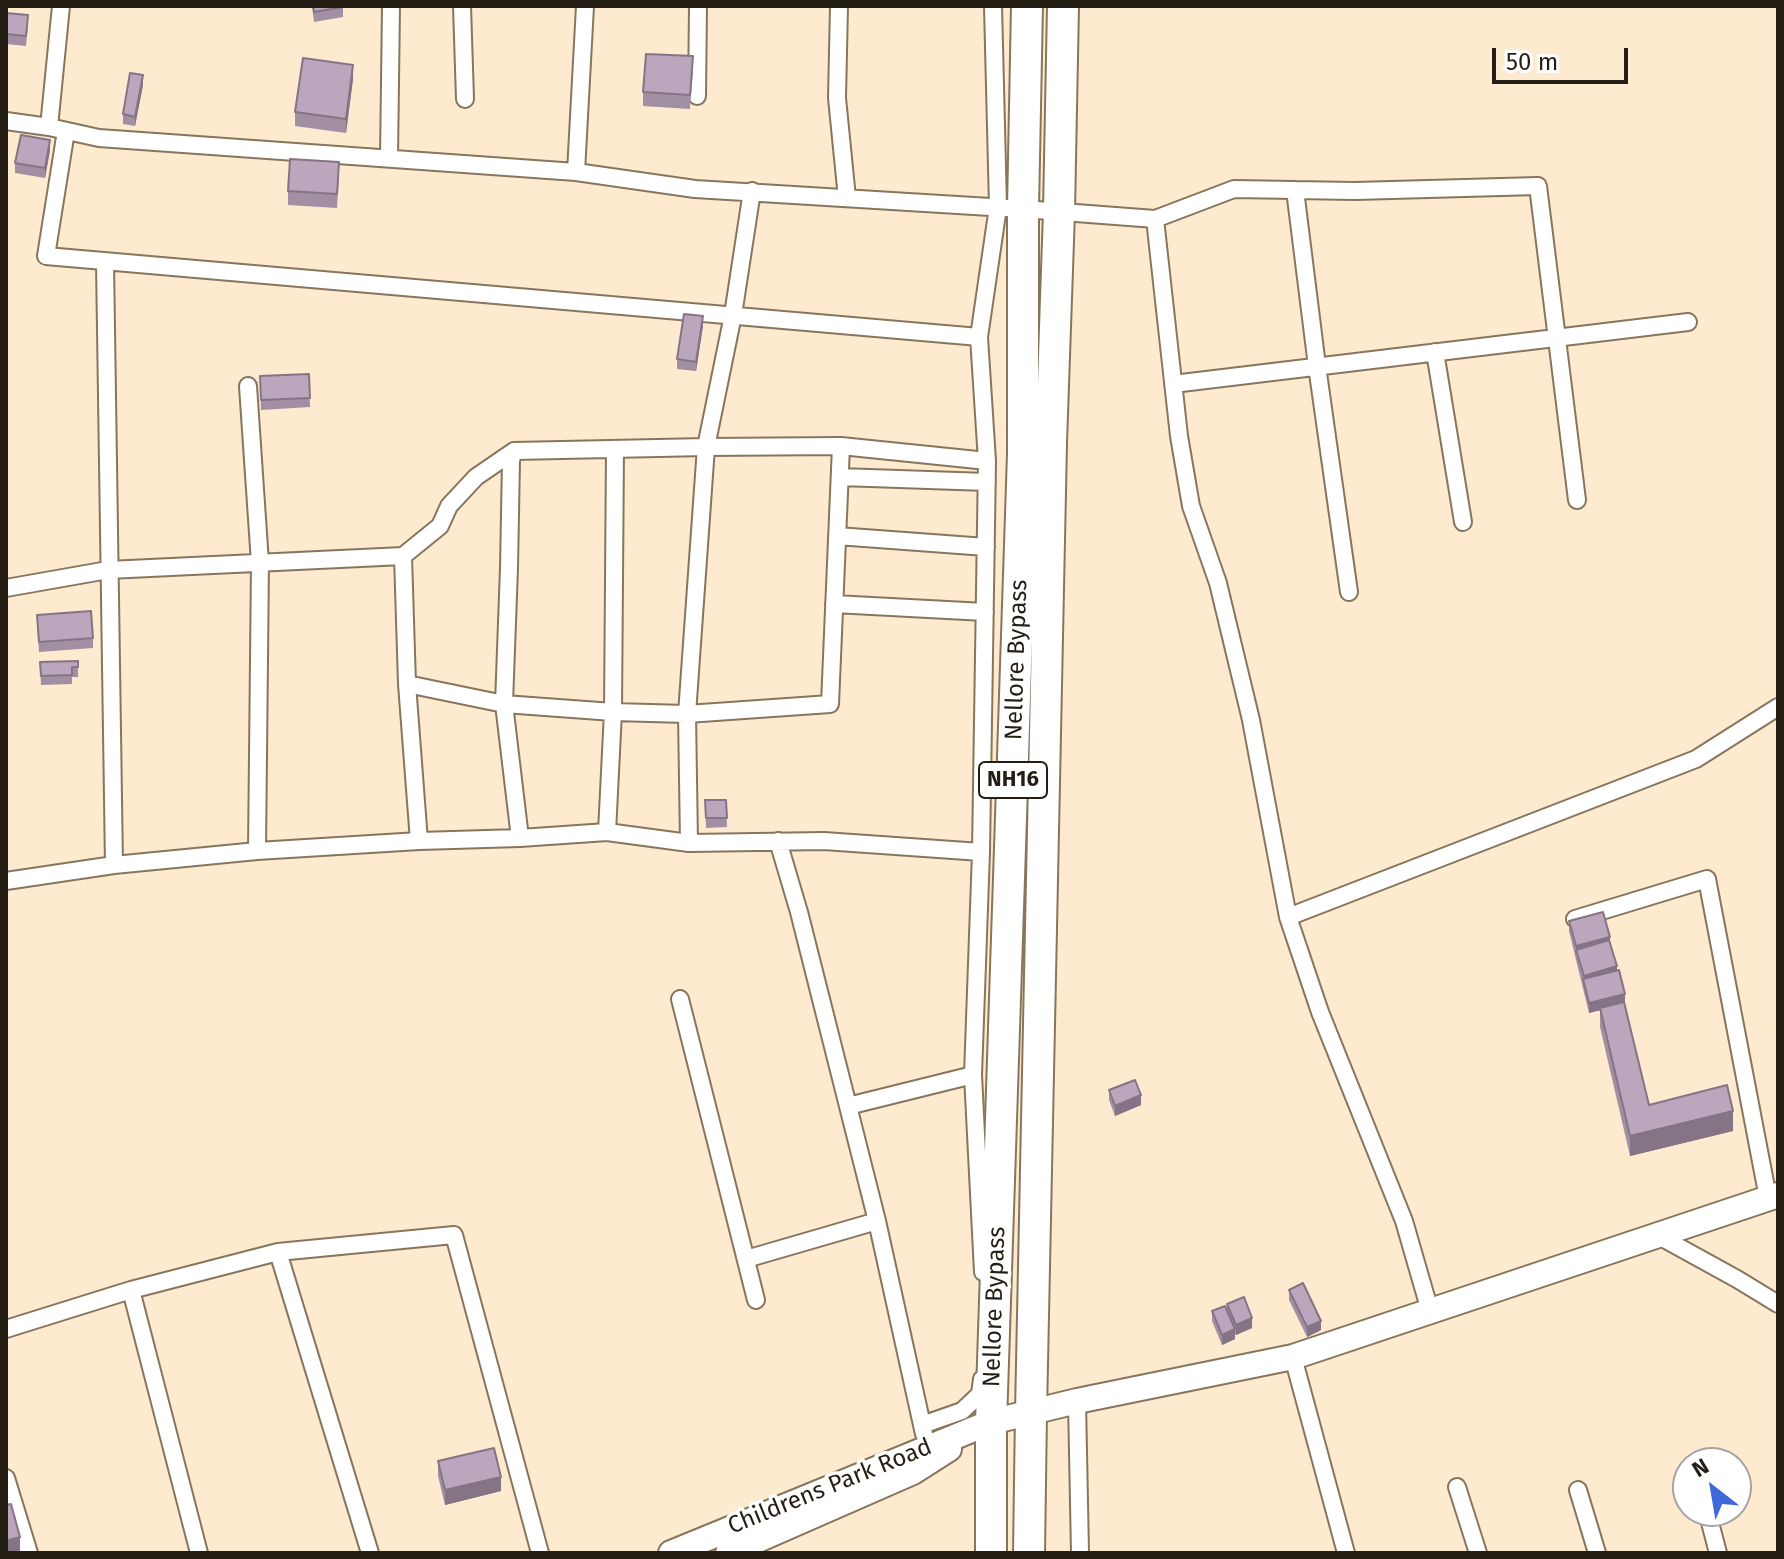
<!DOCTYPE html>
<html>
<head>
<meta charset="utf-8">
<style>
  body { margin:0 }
  #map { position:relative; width:1784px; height:1559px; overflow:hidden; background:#fdeacf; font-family:"Fira Sans",sans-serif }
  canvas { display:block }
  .frame { position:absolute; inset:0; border:8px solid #251e14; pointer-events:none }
  .north { position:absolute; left:1672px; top:1447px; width:80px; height:80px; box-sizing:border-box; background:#fff; border:2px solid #a8a5a1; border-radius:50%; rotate:329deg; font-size:22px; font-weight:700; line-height:32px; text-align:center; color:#251e14 }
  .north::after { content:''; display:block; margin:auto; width:28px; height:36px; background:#3f69da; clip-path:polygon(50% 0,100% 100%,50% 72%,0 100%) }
  .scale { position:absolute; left:1492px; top:48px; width:136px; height:36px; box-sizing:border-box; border:4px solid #251e14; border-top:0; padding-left:10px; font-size:24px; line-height:28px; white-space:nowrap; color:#251e14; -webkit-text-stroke:6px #fff; paint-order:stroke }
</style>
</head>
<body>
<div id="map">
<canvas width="1784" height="1559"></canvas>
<div class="frame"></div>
<div class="north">N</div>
<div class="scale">50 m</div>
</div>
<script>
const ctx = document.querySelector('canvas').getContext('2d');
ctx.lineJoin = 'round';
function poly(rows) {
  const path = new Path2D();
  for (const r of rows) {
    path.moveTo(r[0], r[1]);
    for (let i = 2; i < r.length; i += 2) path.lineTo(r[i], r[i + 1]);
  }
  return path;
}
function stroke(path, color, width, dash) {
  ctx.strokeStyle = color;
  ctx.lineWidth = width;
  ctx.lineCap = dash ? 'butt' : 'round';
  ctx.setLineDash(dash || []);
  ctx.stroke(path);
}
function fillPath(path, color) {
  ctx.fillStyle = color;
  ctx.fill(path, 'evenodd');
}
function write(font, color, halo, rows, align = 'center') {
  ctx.font = font + ' "Fira Sans",sans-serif';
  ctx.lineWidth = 7;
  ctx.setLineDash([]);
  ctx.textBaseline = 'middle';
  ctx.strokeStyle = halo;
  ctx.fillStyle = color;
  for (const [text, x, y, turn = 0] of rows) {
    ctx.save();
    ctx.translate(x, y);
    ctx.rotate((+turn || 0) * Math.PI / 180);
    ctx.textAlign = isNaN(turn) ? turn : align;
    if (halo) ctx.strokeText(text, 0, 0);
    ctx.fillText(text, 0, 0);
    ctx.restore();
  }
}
const street = poly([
  [462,6,465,99],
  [839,6,837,98,847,198],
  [697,96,698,6],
  [6,121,49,127,99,138,576,172,695,189,1023,209,1155,219,1234,189,1355,191,1538,186,1577,500],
  [49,127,61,6],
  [66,131,46,256,979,337],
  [389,158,391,6],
  [576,172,585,6],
  [1295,190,1317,366,1349,592],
  [1155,219,1179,436,1191,506,1218,583,1251,720,1288,917,1320,1012,1404,1221,1430,1311],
  [105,262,114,865],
  [1435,352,1463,522],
  [1173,384,1688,322],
  [248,386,260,563,257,851],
  [514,451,511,460,509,568,504,704,520,838],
  [840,477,987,482],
  [837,536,986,547],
  [403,556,407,684,419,841],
  [6,588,108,570,403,556,440,526,449,506,476,477,514,451,706,447,733,315,752,191],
  [834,604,985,612],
  [407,684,504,704,613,712,687,714,830,704,841,446],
  [607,832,613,712,615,449],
  [778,841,799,912,877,1221,924,1434],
  [689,843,687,714,706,447,841,446,987,461],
  [6,881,114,865,257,851,419,841,520,838,607,832,689,843,824,841,981,852],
  [1288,917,1696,759,1778,707],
  [1575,919,1707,879,1768,1198],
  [680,999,756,1300],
  [848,1106,973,1075],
  [1657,1235,1737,1279,1778,1304],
  [278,1252,454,1235,540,1553],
  [746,1259,877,1221],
  [983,1272,973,1075,981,852,987,461,979,337,998,207,993,6],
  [131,1290,199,1553],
  [6,1329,131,1290,278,1252,370,1553],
  [1293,1357,1346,1553],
  [1077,1401,1080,1553],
  [922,1425,962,1411,980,1394,982,1379],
  [6,1478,29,1553],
  [1457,1487,1478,1553],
  [1578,1490,1597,1553],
  [1707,1511,1718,1553]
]);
const secondary = poly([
  [671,1553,991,1422,1077,1401,1293,1357,1778,1195],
  [728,1553,913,1472,949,1449]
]);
const highway = poly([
  [991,1553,991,1422,1023,454,1023,209,1027,6],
  [1029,1553,1031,1412,1051,443,1059,212,1063,6]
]);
stroke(street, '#87765d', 20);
stroke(secondary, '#87765d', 28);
stroke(highway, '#87765d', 34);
stroke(street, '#fff', 16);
stroke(secondary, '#fff', 24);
stroke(highway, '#fff', 30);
fillPath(poly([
  [312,6,343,6,343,17,314,22],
  [6,13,28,25,26,46,6,44],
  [693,71,690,109,643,106,643,92],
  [353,79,346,133,295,126,295,112],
  [143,85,135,126,123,124,123,114],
  [50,150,45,178,15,173,15,163],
  [339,176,337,208,288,205,288,191],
  [703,326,696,371,677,369,677,359],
  [309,374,310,407,261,410,260,376],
  [37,625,93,638,93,648,39,652],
  [78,661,78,677,72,677,72,684,41,685,40,662],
  [705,800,726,800,727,827,706,828],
  [1569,921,1610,943,1649,1105,1733,1131,1630,1156,1600,1027,1600,1010,1589,1013,1569,931],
  [1109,1090,1141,1105,1115,1116,1109,1100],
  [1289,1290,1321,1330,1307,1337,1289,1300],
  [1227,1304,1252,1328,1236,1335,1235,1334,1235,1339,1222,1345,1212,1321,1212,1311,1227,1310],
  [438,1461,501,1491,445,1505,438,1476]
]), '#a28fa3');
fillPath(poly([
  [353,65,353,79,346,133,346,119],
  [143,75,143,85,135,126,135,117],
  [50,140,50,150,45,178,45,168],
  [703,316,703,326,696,371,696,362],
  [1610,937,1610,946,1576,952,1576,946],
  [1617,966,1617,976,1584,981,1584,976],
  [1625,994,1625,1004,1589,1013,1589,1003],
  [1141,1095,1141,1105,1115,1116,1115,1106],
  [1733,1111,1733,1131,1630,1156,1630,1136],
  [1252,1318,1252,1328,1236,1335,1236,1325],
  [1321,1321,1321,1330,1307,1337,1307,1327],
  [1235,1329,1235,1339,1222,1345,1222,1335],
  [501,1477,501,1491,445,1505,445,1490],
  [20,1537,20,1552,6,1553,6,1541]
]), '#847485');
const building = poly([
  [313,6,343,6,343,7,314,12,313,6],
  [6,13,28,15,26,36,6,34,6,13],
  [646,54,693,56,690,95,643,92,646,54],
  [303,58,353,65,346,119,295,112,303,58],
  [130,73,143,75,135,117,123,114,130,73],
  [21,135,50,140,45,168,15,163,21,135],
  [290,159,339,162,337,194,288,191,290,159],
  [684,314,703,316,696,362,677,359,684,314],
  [309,374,310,398,261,400,260,376,309,374],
  [91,611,93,638,39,642,37,615,91,611],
  [78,661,78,667,72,667,72,675,41,676,40,662,78,661],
  [705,800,726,800,727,818,706,818,705,800],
  [1603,912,1610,937,1576,946,1569,921,1603,912],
  [1609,940,1617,966,1584,976,1576,950,1609,940],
  [1619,970,1625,994,1589,1003,1583,979,1619,970],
  [1624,1002,1649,1105,1727,1085,1733,1111,1630,1136,1600,1008,1624,1002],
  [1135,1080,1141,1095,1115,1106,1109,1090,1135,1080],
  [1303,1283,1321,1321,1307,1327,1289,1290,1303,1283],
  [1244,1297,1252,1318,1236,1325,1227,1304,1244,1297],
  [1225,1306,1235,1329,1222,1335,1212,1311,1225,1306],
  [494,1448,501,1477,445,1490,438,1461,494,1448],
  [11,1504,20,1537,6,1541,6,1505,11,1504]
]);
fillPath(building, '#bca6be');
stroke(building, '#847485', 2);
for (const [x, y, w] of [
  [1013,780,68]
]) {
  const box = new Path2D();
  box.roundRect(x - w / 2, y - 18, w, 36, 6);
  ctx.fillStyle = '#fff';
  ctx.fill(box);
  stroke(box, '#251e14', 2);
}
write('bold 22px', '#251e14', null, [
  ["NH16",1013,780]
]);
write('24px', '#251e14', '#fff', [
  ["Nellore Bypass",1017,660,-88],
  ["Nellore Bypass",995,1307,-88],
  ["Childrens Park Road",830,1487,-22]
]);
</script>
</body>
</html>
